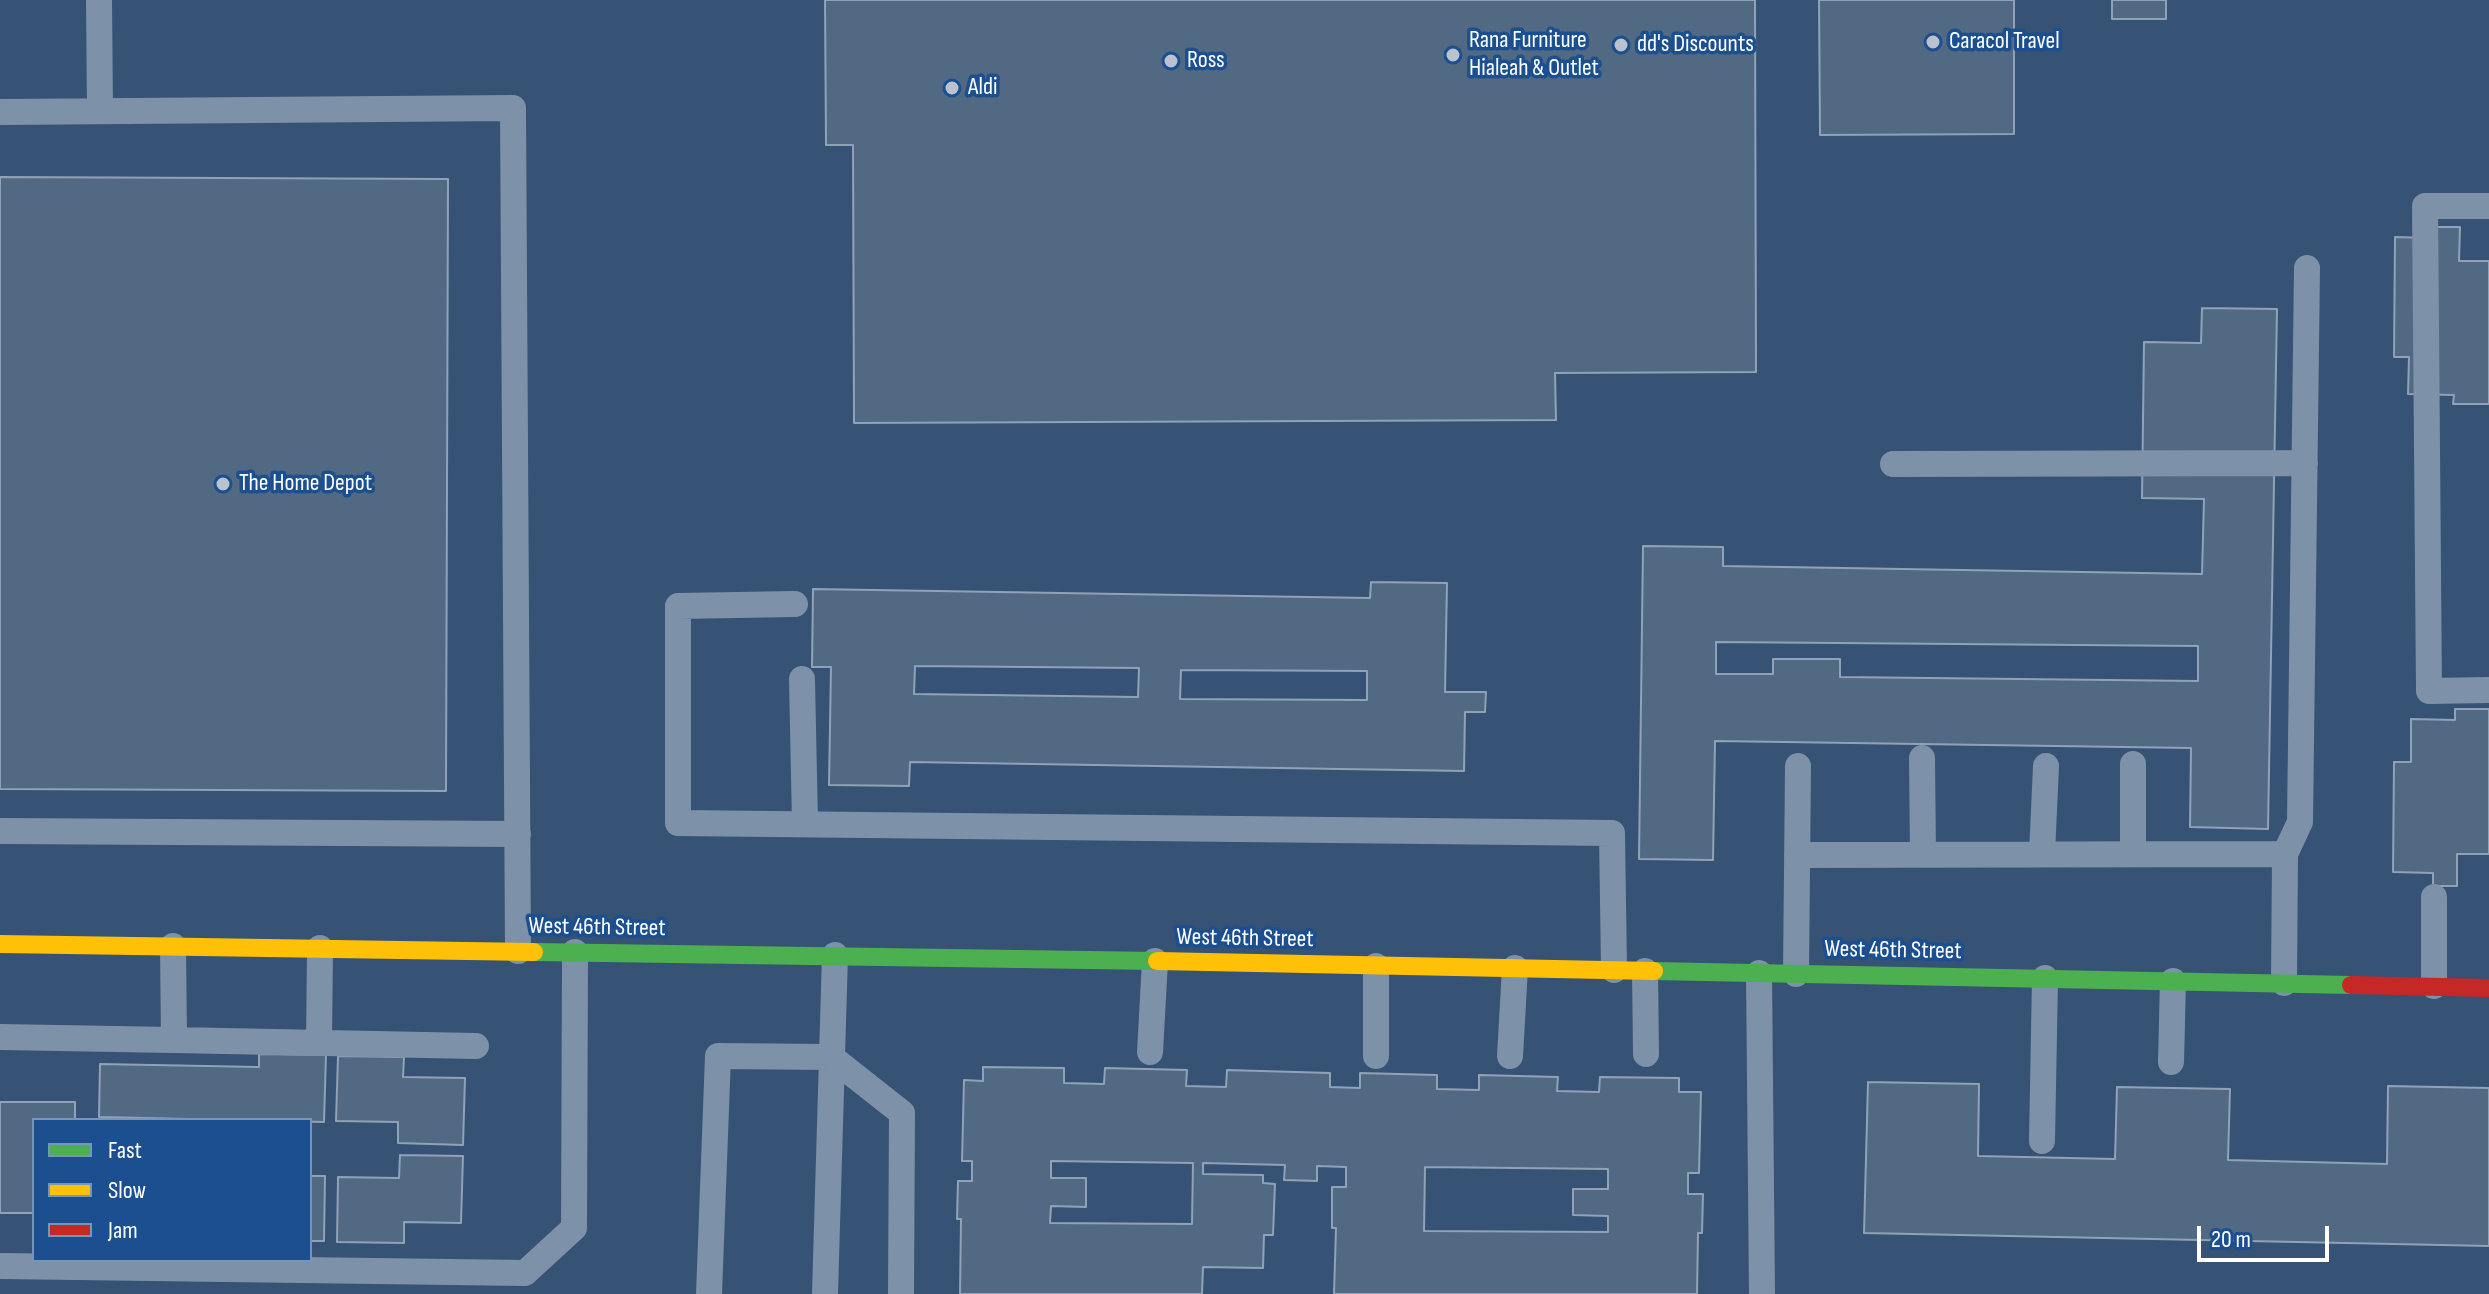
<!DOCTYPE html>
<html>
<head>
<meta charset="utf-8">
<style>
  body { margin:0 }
  #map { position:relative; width:2489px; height:1294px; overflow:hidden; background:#365274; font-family:"Sofia Sans Condensed",sans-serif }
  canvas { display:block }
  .legend { position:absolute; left:32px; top:1118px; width:280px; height:144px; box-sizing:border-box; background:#1b4f8f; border:2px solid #7695bc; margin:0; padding:10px 14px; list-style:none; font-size:24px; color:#fff }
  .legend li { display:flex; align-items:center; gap:16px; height:40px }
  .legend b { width:40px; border:2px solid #7695bc }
  .scale { position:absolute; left:2197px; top:1226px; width:132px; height:36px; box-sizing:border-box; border:4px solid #fff; border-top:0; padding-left:10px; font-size:24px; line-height:28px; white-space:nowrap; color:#fff; -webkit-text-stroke:6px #1b4f8f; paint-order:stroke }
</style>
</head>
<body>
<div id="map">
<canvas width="2489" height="1294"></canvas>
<ul class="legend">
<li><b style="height:10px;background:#4caf50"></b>Fast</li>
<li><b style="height:10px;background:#ffc107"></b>Slow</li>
<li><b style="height:10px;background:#c62828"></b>Jam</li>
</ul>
<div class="scale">20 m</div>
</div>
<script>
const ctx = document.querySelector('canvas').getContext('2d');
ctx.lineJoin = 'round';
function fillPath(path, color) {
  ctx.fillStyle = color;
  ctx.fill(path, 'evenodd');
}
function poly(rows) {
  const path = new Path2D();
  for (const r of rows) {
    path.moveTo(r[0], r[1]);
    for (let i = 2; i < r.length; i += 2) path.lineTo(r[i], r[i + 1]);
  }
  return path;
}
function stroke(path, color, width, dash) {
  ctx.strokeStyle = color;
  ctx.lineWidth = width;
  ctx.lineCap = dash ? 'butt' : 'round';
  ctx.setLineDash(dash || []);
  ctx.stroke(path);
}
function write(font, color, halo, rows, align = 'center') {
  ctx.font = font + ' "Sofia Sans Condensed",sans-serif';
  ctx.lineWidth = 7;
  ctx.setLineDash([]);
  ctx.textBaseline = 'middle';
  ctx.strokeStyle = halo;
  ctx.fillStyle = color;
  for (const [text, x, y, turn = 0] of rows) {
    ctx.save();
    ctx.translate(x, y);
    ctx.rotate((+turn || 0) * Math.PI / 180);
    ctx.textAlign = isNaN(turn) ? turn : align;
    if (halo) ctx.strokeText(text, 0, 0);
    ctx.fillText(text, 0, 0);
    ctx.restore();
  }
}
const building = poly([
  [825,0,1755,0,1756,372,1555,373,1556,420,854,423,853,145,826,145,825,0],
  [1819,0,2014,0,2014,134,1820,135,1819,0],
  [2112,0,2166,0,2166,19,2112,19,2112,0],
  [0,177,448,179,446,791,0,789,0,177],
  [2431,227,2460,227,2459,261,2489,261,2489,404,2453,404,2454,395,2408,394,2409,357,2394,357,2395,237,2431,238,2431,227],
  [2202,308,2277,309,2268,829,2190,827,2191,748,1715,741,1713,860,1639,859,1643,546,1723,547,1723,566,2202,574,2204,499,2142,498,2144,342,2201,343,2202,308],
  [1716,642,2198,646,2198,681,1840,677,1840,659,1773,659,1773,674,1716,674,1716,642],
  [1371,582,1447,583,1445,692,1486,692,1485,712,1465,712,1464,771,910,762,909,786,829,785,831,667,812,667,813,589,1370,598,1371,582],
  [915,666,1139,668,1138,697,914,694,915,666],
  [1181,670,1367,671,1367,700,1180,699,1181,670],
  [2455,709,2489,709,2489,854,2457,854,2457,886,2433,886,2433,873,2393,872,2394,762,2411,762,2411,719,2455,720,2455,709],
  [259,1054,326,1055,324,1122,99,1117,100,1064,259,1067,259,1054],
  [338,1056,404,1057,403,1077,465,1078,463,1145,398,1143,398,1122,336,1121,338,1056],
  [983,1067,1064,1068,1064,1083,1104,1084,1105,1068,1187,1070,1186,1086,1226,1087,1227,1070,1330,1073,1330,1087,1360,1088,1360,1073,1437,1075,1437,1089,1479,1090,1479,1075,1558,1077,1557,1091,1599,1092,1600,1077,1679,1078,1679,1092,1701,1092,1699,1173,1688,1173,1688,1194,1703,1194,1702,1233,1698,1233,1697,1294,1334,1294,1336,1228,1332,1228,1332,1187,1346,1187,1346,1167,1317,1166,1317,1181,1284,1180,1285,1165,1203,1163,1203,1174,1263,1175,1263,1183,1275,1184,1273,1235,1264,1235,1263,1268,1203,1267,1202,1294,960,1294,961,1219,957,1219,958,1181,972,1181,972,1161,962,1161,964,1080,983,1081,983,1067],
  [1051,1161,1193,1163,1192,1224,1050,1223,1051,1206,1086,1207,1086,1178,1051,1178,1051,1161],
  [1425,1167,1608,1169,1608,1189,1573,1189,1573,1215,1608,1216,1608,1232,1424,1231,1425,1167],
  [1868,1082,1979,1084,1978,1156,2115,1159,2117,1087,2230,1089,2228,1160,2387,1164,2388,1086,2489,1088,2489,1246,1864,1233,1868,1082],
  [0,1102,75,1102,75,1120,34,1120,34,1213,0,1213,0,1102],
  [400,1155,463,1156,461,1223,404,1222,404,1243,337,1242,338,1177,399,1178,400,1155],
  [310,1176,325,1176,324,1241,310,1241,310,1176]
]);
fillPath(building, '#526984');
stroke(building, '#92a2b6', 2);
stroke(poly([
  [99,0,100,111],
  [0,112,513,108,518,951],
  [2489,206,2425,206,2429,691,2489,690],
  [1893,464,2305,463],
  [795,604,678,606,678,823,1612,833,1614,970],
  [802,679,805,824],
  [1922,758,1923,854],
  [2133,764,2133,854],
  [0,831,518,834],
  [2042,854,2046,766],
  [2285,854,2300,822,2307,268],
  [1797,855,2285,854,2284,983],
  [2434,897,2434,986],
  [1645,971,1646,1054],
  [1759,973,1762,1294],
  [1796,974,1798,766],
  [0,1037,174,1040,173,946],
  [174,1040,476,1046],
  [319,1043,320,948],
  [1150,1052,1155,961],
  [1376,1056,1376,966],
  [1510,1056,1515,968],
  [2171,1062,2173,981],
  [2042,1141,2045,978],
  [0,1266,525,1273,574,1228,575,952],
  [709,1294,718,1056,831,1057,902,1113,901,1294],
  [825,1294,835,955]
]), '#7d92a8', 26);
stroke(poly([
  [534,952,1157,961],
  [1654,971,2351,985]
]), '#4caf50', 18);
stroke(poly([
  [0,944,534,952],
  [1157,961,1654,971]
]), '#ffc107', 18);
stroke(poly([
  [2351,985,2489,988]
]), '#c62828', 18);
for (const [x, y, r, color] of [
  [1933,42,8,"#b9c2ce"],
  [1621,45,8,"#b9c2ce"],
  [1453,55,8,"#b9c2ce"],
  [1171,61,8,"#b9c2ce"],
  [952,88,8,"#b9c2ce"],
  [223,484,8,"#b9c2ce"]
]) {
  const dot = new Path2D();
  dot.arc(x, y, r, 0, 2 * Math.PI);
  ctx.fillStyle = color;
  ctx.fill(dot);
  stroke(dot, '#1b4f8f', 3);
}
write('24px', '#fff', '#1b4f8f', [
  ["Rana Furniture",1469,41],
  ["Hialeah & Outlet",1469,69],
  ["Caracol Travel",1949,42],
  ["dd's Discounts",1637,45],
  ["Ross",1187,61],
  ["Aldi",968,88],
  ["The Home Depot",239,484]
], 'left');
write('24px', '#fff', '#1b4f8f', [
  ["West 46th Street",597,928,1],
  ["West 46th Street",1245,939,1],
  ["West 46th Street",1893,951,1]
]);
</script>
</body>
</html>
